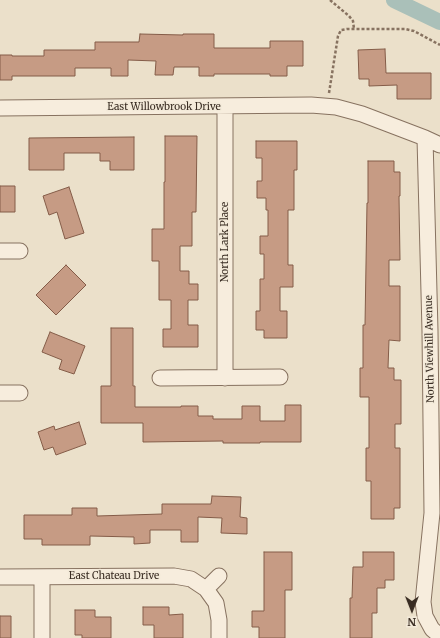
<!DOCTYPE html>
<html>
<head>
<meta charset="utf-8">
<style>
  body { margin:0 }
  #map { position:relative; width:440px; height:638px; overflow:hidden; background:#ebe0ca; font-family:Merriweather,serif }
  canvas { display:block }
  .north { position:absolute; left:392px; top:590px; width:40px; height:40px; -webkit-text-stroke:3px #f3ead9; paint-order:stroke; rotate:180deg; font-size:11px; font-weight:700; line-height:16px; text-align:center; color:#392c22 }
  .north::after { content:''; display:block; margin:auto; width:14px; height:18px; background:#392c22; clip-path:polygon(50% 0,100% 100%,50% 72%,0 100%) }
</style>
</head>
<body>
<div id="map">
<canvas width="440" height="638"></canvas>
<div class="north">N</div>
</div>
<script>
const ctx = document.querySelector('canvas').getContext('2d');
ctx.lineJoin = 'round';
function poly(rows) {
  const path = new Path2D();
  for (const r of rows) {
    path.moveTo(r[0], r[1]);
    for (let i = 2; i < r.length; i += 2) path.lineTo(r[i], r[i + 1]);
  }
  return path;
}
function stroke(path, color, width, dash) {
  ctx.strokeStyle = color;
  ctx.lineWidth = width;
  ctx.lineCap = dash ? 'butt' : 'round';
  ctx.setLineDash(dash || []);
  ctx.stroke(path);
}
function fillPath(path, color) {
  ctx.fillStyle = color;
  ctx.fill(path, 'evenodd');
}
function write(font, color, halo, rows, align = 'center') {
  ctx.font = font + ' Merriweather,serif';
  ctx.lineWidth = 3;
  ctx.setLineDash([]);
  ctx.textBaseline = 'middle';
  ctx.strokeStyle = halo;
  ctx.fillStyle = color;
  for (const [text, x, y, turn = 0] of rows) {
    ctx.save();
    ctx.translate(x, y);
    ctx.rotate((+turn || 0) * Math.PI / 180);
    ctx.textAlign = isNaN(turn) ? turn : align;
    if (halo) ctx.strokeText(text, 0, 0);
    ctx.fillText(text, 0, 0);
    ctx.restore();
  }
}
stroke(poly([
  [394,0,440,22]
]), '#aac0b9', 16);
const building = poly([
  [140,34,183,35,183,34,214,34,214,48,270,48,270,41,303,41,303,66,287,66,287,76,270,76,270,74,214,74,214,76,199,76,199,67,174,67,173,75,155,75,156,61,128,60,128,76,111,76,111,68,75,68,75,76,12,76,12,80,0,80,0,55,12,55,12,56,44,56,44,50,95,50,95,42,139,42,140,34],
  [385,49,386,73,431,73,431,99,397,99,397,85,369,86,369,79,359,79,358,50,385,49],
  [165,136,197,136,196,212,192,212,192,246,180,246,180,271,189,271,189,284,198,284,198,300,188,300,188,325,198,325,198,347,163,347,163,329,171,329,171,300,159,300,159,261,152,261,152,229,164,229,164,182,165,182,165,136],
  [134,137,134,170,110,170,110,161,100,161,100,153,64,153,64,170,29,170,29,138,134,137],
  [256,141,297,141,297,170,294,170,294,210,288,210,288,265,293,265,293,287,280,287,280,311,287,311,287,338,264,338,264,330,256,330,256,311,260,311,260,279,264,279,264,254,260,254,260,236,268,236,268,210,266,210,266,198,257,198,257,181,262,181,262,158,256,158,256,141],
  [368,161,394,161,394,172,400,172,400,196,399,196,400,260,389,260,389,286,400,286,400,341,389,340,388,368,394,368,394,380,401,380,401,424,395,424,395,448,400,448,400,508,394,508,394,519,371,519,371,481,366,481,366,448,369,448,369,397,360,397,360,368,363,368,363,325,365,325,367,203,368,203,368,161],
  [0,186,15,186,15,212,0,212,0,186],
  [69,187,84,233,65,239,57,212,49,215,43,196,69,187],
  [66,265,86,285,56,315,36,295,66,265],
  [111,328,133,328,133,386,135,386,135,407,181,407,181,406,198,406,198,416,213,416,213,419,242,419,242,406,260,406,260,421,285,421,285,405,301,405,301,442,260,442,260,443,223,443,223,441,143,442,143,423,101,423,101,386,111,386,111,328],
  [50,332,85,346,74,374,59,369,62,360,42,352,50,332],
  [79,422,86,444,56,455,53,447,44,450,38,432,54,426,55,430,79,422],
  [212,496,241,497,240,517,247,518,247,534,221,533,222,518,198,517,198,542,181,542,181,530,150,530,150,543,134,544,134,537,90,536,90,545,42,545,42,539,24,539,24,515,72,515,72,508,97,508,97,516,162,514,162,504,211,504,212,496],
  [264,552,292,552,292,590,285,590,285,638,259,638,259,627,252,627,252,611,264,611,264,552],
  [363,552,394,552,394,580,385,580,385,588,377,588,377,613,372,613,372,638,350,638,350,598,352,598,353,567,363,567,363,552],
  [143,607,169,607,169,615,183,614,183,638,154,638,154,625,143,625,143,607],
  [75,610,95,610,95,617,111,617,111,638,82,638,82,635,75,635,75,610],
  [0,616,11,616,11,638,0,638,0,616]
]);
fillPath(building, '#c69b84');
stroke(building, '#845c48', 1);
const minor = poly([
  [225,107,225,378],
  [0,108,311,105,336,107,362,114,425,138,440,145],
  [425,138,430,331,432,513,423,602,425,616,432,629,440,636],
  [0,251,20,251],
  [160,378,280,377],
  [0,393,20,393],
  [0,577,174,576,191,579,206,589,216,603,219,620,219,638],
  [42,577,42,638],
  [206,589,219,576]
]);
stroke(minor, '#877260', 17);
stroke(poly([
  [330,0,349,16,353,21,354,29],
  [329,93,338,36,341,30,347,29,405,29,414,31,440,45]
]), '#877260', 2.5, [3, 2]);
stroke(minor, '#f7eddd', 15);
write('10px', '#392c22', '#f3ead9', [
  ["East Willowbrook Drive",164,107],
  ["North Lark Place",225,242,-90],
  ["North Viewhill Avenue",430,349,-91],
  ["East Chateau Drive",114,576]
]);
</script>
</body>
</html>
